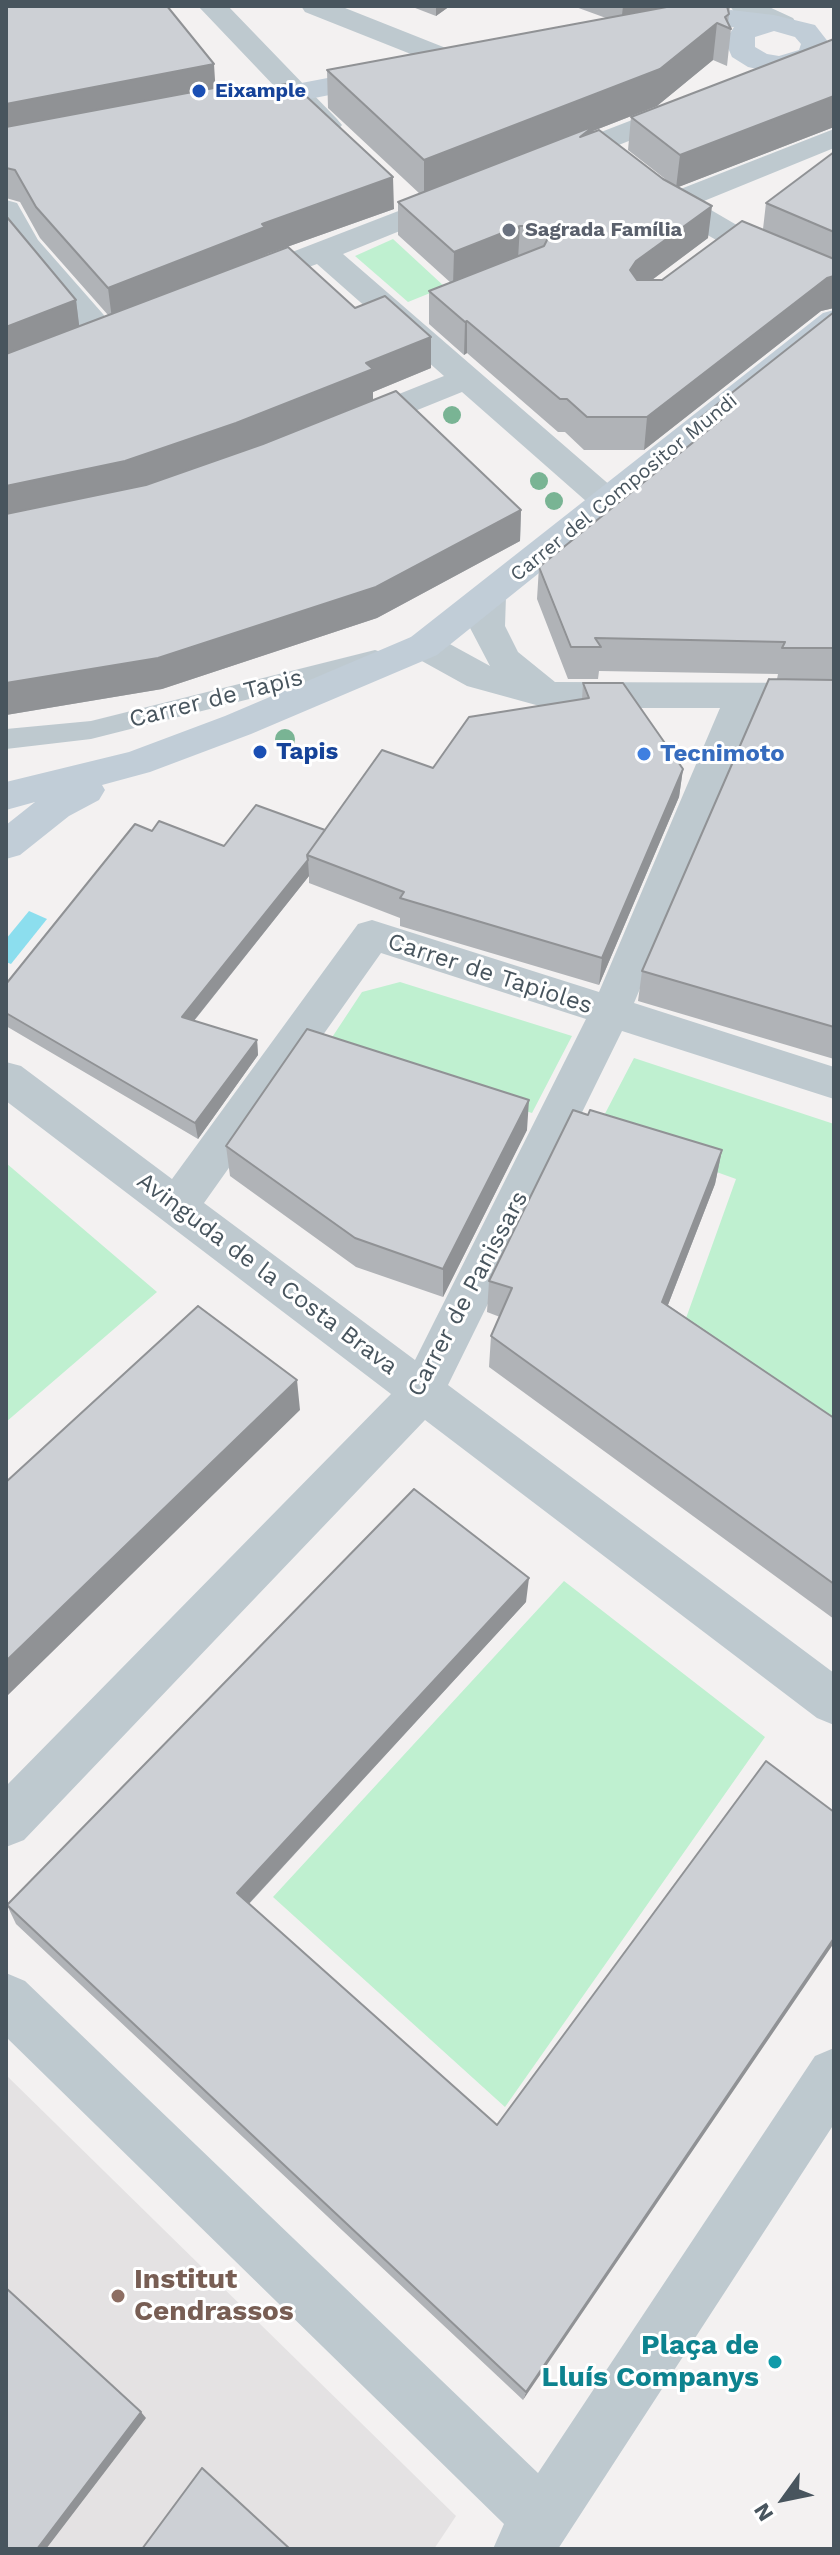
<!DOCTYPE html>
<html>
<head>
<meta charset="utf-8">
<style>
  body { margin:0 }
  #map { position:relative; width:840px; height:2555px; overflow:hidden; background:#f3f1f1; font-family:"Work Sans",sans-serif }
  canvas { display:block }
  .frame { position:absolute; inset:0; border:8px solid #48555e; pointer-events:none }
  .north { position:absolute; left:744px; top:2459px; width:80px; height:80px; -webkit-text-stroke:6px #fff; paint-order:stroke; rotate:237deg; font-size:22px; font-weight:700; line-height:32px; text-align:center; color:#48555e }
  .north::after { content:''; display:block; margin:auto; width:28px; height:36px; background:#48555e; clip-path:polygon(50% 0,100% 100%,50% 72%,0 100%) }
</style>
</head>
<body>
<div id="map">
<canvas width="840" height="2555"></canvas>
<div class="frame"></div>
<div class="north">N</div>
</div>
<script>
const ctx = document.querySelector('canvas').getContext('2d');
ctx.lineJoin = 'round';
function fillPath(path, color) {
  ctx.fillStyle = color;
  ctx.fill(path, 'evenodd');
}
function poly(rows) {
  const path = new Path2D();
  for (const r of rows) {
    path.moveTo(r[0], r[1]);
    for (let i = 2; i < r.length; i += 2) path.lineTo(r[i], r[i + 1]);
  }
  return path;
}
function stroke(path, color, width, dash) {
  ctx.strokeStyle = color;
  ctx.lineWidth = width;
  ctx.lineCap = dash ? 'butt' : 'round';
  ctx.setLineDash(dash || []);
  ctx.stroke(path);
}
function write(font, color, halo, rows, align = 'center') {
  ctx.font = font + ' "Work Sans",sans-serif';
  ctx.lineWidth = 6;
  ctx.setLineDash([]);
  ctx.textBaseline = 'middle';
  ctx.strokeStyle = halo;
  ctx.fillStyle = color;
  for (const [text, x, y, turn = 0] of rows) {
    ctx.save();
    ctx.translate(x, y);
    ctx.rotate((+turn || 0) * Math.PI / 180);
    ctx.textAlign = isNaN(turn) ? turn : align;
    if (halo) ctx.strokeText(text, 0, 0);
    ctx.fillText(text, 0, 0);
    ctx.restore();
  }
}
fillPath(poly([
  [6,2075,456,2516,434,2549,6,2549]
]), '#e4e2e3');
fillPath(poly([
  [393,239,445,287,408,302,355,256],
  [400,982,572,1036,532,1113,325,1048,362,992],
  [634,1058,834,1124,834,1423,685,1321,736,1179,597,1129],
  [6,1163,157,1292,6,1422],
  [564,1581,765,1737,505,2107,273,1897]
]), '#bff0d0');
fillPath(poly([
  [29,911,47,919,11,964,6,962,6,939]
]), '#8cdeee');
fillPath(poly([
  [375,650,384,653,388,659,384,665,91,739,6,749,6,729,91,721,375,650]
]), '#bec9cf');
fillPath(poly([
  [198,6,228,6,337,119,342,125,337,131,327,134,317,131,198,6],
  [301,6,340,6,466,56,470,62,466,68,456,71,446,68,305,12,301,6],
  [730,6,767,6,793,18,797,24,793,30,783,32,773,30,734,12,730,6],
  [684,100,694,103,699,109,694,115,566,166,555,169,544,166,540,160,544,154,684,100],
  [834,129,834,148,699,203,747,231,834,271,834,292,725,245,662,209,643,191,647,185,658,182,678,190,834,129],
  [453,190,464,193,468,199,464,205,343,254,619,493,624,501,619,509,607,512,595,509,462,392,363,432,351,435,339,432,334,425,339,418,444,376,317,264,246,290,235,288,230,281,235,274,453,190],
  [6,200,17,203,38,240,117,330,122,337,117,344,106,347,95,344,14,251,6,237,6,200],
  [488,584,500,588,506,596,505,626,518,652,555,682,834,683,834,709,757,708,634,1003,834,1067,834,1099,622,1031,448,1385,834,1673,834,1725,817,1718,425,1420,24,1840,6,1847,6,1786,391,1394,6,1101,6,1062,21,1066,172,1179,358,924,372,920,599,992,720,708,547,708,467,686,411,655,406,646,411,637,424,634,437,637,490,666,469,626,470,596,476,588,488,584],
  [381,953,586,1019,415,1360,204,1203,381,953],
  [6,1973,25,1981,538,2473,815,2056,834,2048,834,2124,558,2549,493,2549,504,2524,6,2037,6,1973]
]), '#bec9cf');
fillPath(poly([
  [731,10,774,15,815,25,829,43,826,54,809,68,779,74,748,67,732,57,725,41,734,27,669,34,659,32,655,26,659,20,669,18,731,10],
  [774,31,795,37,801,44,799,50,779,56,767,54,755,47,755,37,774,31],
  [385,67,395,70,399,76,395,82,244,112,234,109,230,103,234,97,244,94,385,67],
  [834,310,834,336,437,655,251,734,150,772,102,785,105,790,99,800,69,816,20,855,6,859,6,825,35,802,6,810,6,782,129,752,225,716,411,637,823,313,834,310]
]), '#c1cdd7');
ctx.fillStyle = '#79b494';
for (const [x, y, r] of [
  [452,415,9],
  [539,481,9],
  [554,501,9],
  [285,739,10]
]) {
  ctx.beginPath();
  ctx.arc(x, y, r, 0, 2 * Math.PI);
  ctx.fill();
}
fillPath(poly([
  [6,6,216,88,236,93,394,209,267,254,355,308,431,368,373,392,373,400,521,510,520,541,377,618,162,689,6,715,6,216,76,300,79,326,108,315,40,238,20,202,6,198],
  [410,6,450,6,436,16],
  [573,6,730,6,728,23,731,29,727,66,713,60,657,106,593,131,669,182,628,150,631,117,834,39,834,127,678,187,708,238,652,280,662,280,763,229,766,203,834,152,834,308,821,311,644,450,584,450,565,432,558,432,467,353,464,355,429,324,429,291,451,283,398,235,398,202,420,194,328,108,327,70,606,18],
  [834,312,834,1059,638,1001,642,971,777,679,778,674,599,671,598,679,568,679,537,599,539,567,697,439,700,418],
  [583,683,683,769,679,797,599,985,400,926,400,918,309,883,309,876,194,1021,257,1040,258,1055,198,1139,6,1026,6,984,152,831,224,846,325,830,433,768,582,699],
  [588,1115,722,1150,715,1184,668,1305,834,1418,834,1619,489,1367,491,1336,500,1317,487,1312,489,1281],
  [527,1130,443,1297,356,1267,230,1176,226,1146],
  [526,1602,249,1904,497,2125,766,1761,523,2400,16,1924,7,1905]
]), '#b0b3b7');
fillPath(poly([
  [436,6,450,6,436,16],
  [623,6,662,6,660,18,621,24],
  [717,23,713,60,657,106,593,131,592,158,424,198,424,160],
  [214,64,216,96,6,136,6,104],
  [834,96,834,127,676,188,680,155],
  [393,177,394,209,267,254,112,319,108,288,262,224],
  [712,206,708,238,633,294,630,270,636,261],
  [520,226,518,259,453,285,454,252],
  [834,276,834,308,821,311,644,450,647,417,827,278],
  [76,300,80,332,6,361,6,327],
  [467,321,467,353,464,355,465,322],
  [431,337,431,368,373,392,373,401,239,454,129,492,6,519,6,486,366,363],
  [521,510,520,541,377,618,162,689,6,715,6,683],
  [683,769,679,797,599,985,602,958],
  [308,860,309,876,184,1033,182,1017],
  [257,1040,258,1055,198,1139,195,1123],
  [529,1100,527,1130,443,1297,443,1269],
  [722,1150,715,1184,657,1333,662,1302],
  [297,1380,300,1410,6,1697,6,1661],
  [529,1578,526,1602,241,1912,237,1893],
  [834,1938,834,1943,523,2400,526,2392],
  [141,2412,146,2418,46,2549,37,2549]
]), '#909295');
const building = poly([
  [6,6,167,6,214,64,6,104,6,6],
  [672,6,727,6,729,14,725,17,731,29,717,23,660,69,424,160,327,70,672,6],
  [834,39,834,96,680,155,631,117,834,39],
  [292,83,393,177,262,224,265,227,108,288,36,207,15,170,6,168,6,127,230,85,236,93,292,83],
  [594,126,580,137,599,130,663,179,712,206,636,261,630,270,637,280,662,280,742,221,834,259,834,276,827,278,647,417,587,417,567,399,560,399,467,321,465,322,429,291,544,246,550,234,543,226,520,226,454,252,398,202,594,126],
  [834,152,834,232,766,203,834,152],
  [6,216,76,300,6,327,6,216],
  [288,247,355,308,385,296,431,337,366,363,373,369,236,423,125,461,6,486,6,354,288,247],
  [834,312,834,648,782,648,785,642,595,638,601,647,571,647,539,567,722,419,700,418,834,312],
  [396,391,521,510,376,587,158,658,6,683,6,514,146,485,263,444,396,391],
  [769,679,834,680,834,1027,642,971,769,679],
  [583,683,623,683,683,769,602,958,400,898,404,892,307,855,382,750,433,768,469,717,589,698,583,683],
  [256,805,325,830,307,855,308,860,182,1017,257,1040,195,1123,6,1013,6,984,135,824,152,831,159,821,224,846,256,805],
  [307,1029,529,1100,443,1269,355,1238,226,1146,307,1029],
  [573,1110,588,1115,590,1110,722,1150,662,1302,834,1418,834,1584,491,1336,512,1288,489,1281,573,1110],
  [198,1306,297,1380,6,1661,6,1482,198,1306],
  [414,1489,529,1578,237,1893,497,2125,766,1761,834,1812,834,1938,526,2392,7,1905,414,1489],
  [6,2288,141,2412,37,2549,6,2549,6,2288],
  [202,2468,290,2549,142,2549,202,2468]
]);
fillPath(building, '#cdd0d5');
stroke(building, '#909295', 2);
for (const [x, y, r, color] of [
  [199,91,8,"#1a4fb4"],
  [509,230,8,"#6b7280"],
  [260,752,8,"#1a4fb4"],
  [644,754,8,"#3f7fe0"],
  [118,2296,8,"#8d6e63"],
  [775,2362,8,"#0f9aa8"]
]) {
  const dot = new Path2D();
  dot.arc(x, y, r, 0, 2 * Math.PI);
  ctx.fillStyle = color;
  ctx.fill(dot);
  stroke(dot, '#fff', 3);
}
write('bold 20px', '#164399', '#fff', [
  ["Eixample",215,91]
], 'left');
write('bold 20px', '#5b616d', '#fff', [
  ["Sagrada Família",525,230]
], 'left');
write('20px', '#48555e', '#fff', [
  ["Carrer del Compositor Mundi",624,488,-39]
]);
write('24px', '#48555e', '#fff', [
  ["Carrer de Tapis",216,699,-14],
  ["Carrer de Tapioles",490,974,18],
  ["Avinguda de la Costa Brava",267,1274,37],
  ["Carrer de Panissars",468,1294,-62]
]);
write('bold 24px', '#164399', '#fff', [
  ["Tapis",276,752]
], 'left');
write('bold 24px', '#366cbe', '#fff', [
  ["Tecnimoto",660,754]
], 'left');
write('bold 28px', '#785e54', '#fff', [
  ["Institut",134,2280],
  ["Cendrassos",134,2312]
], 'left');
write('bold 28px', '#0d838f', '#fff', [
  ["Plaça de",759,2346],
  ["Lluís Companys",759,2378]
], 'right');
</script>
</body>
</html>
